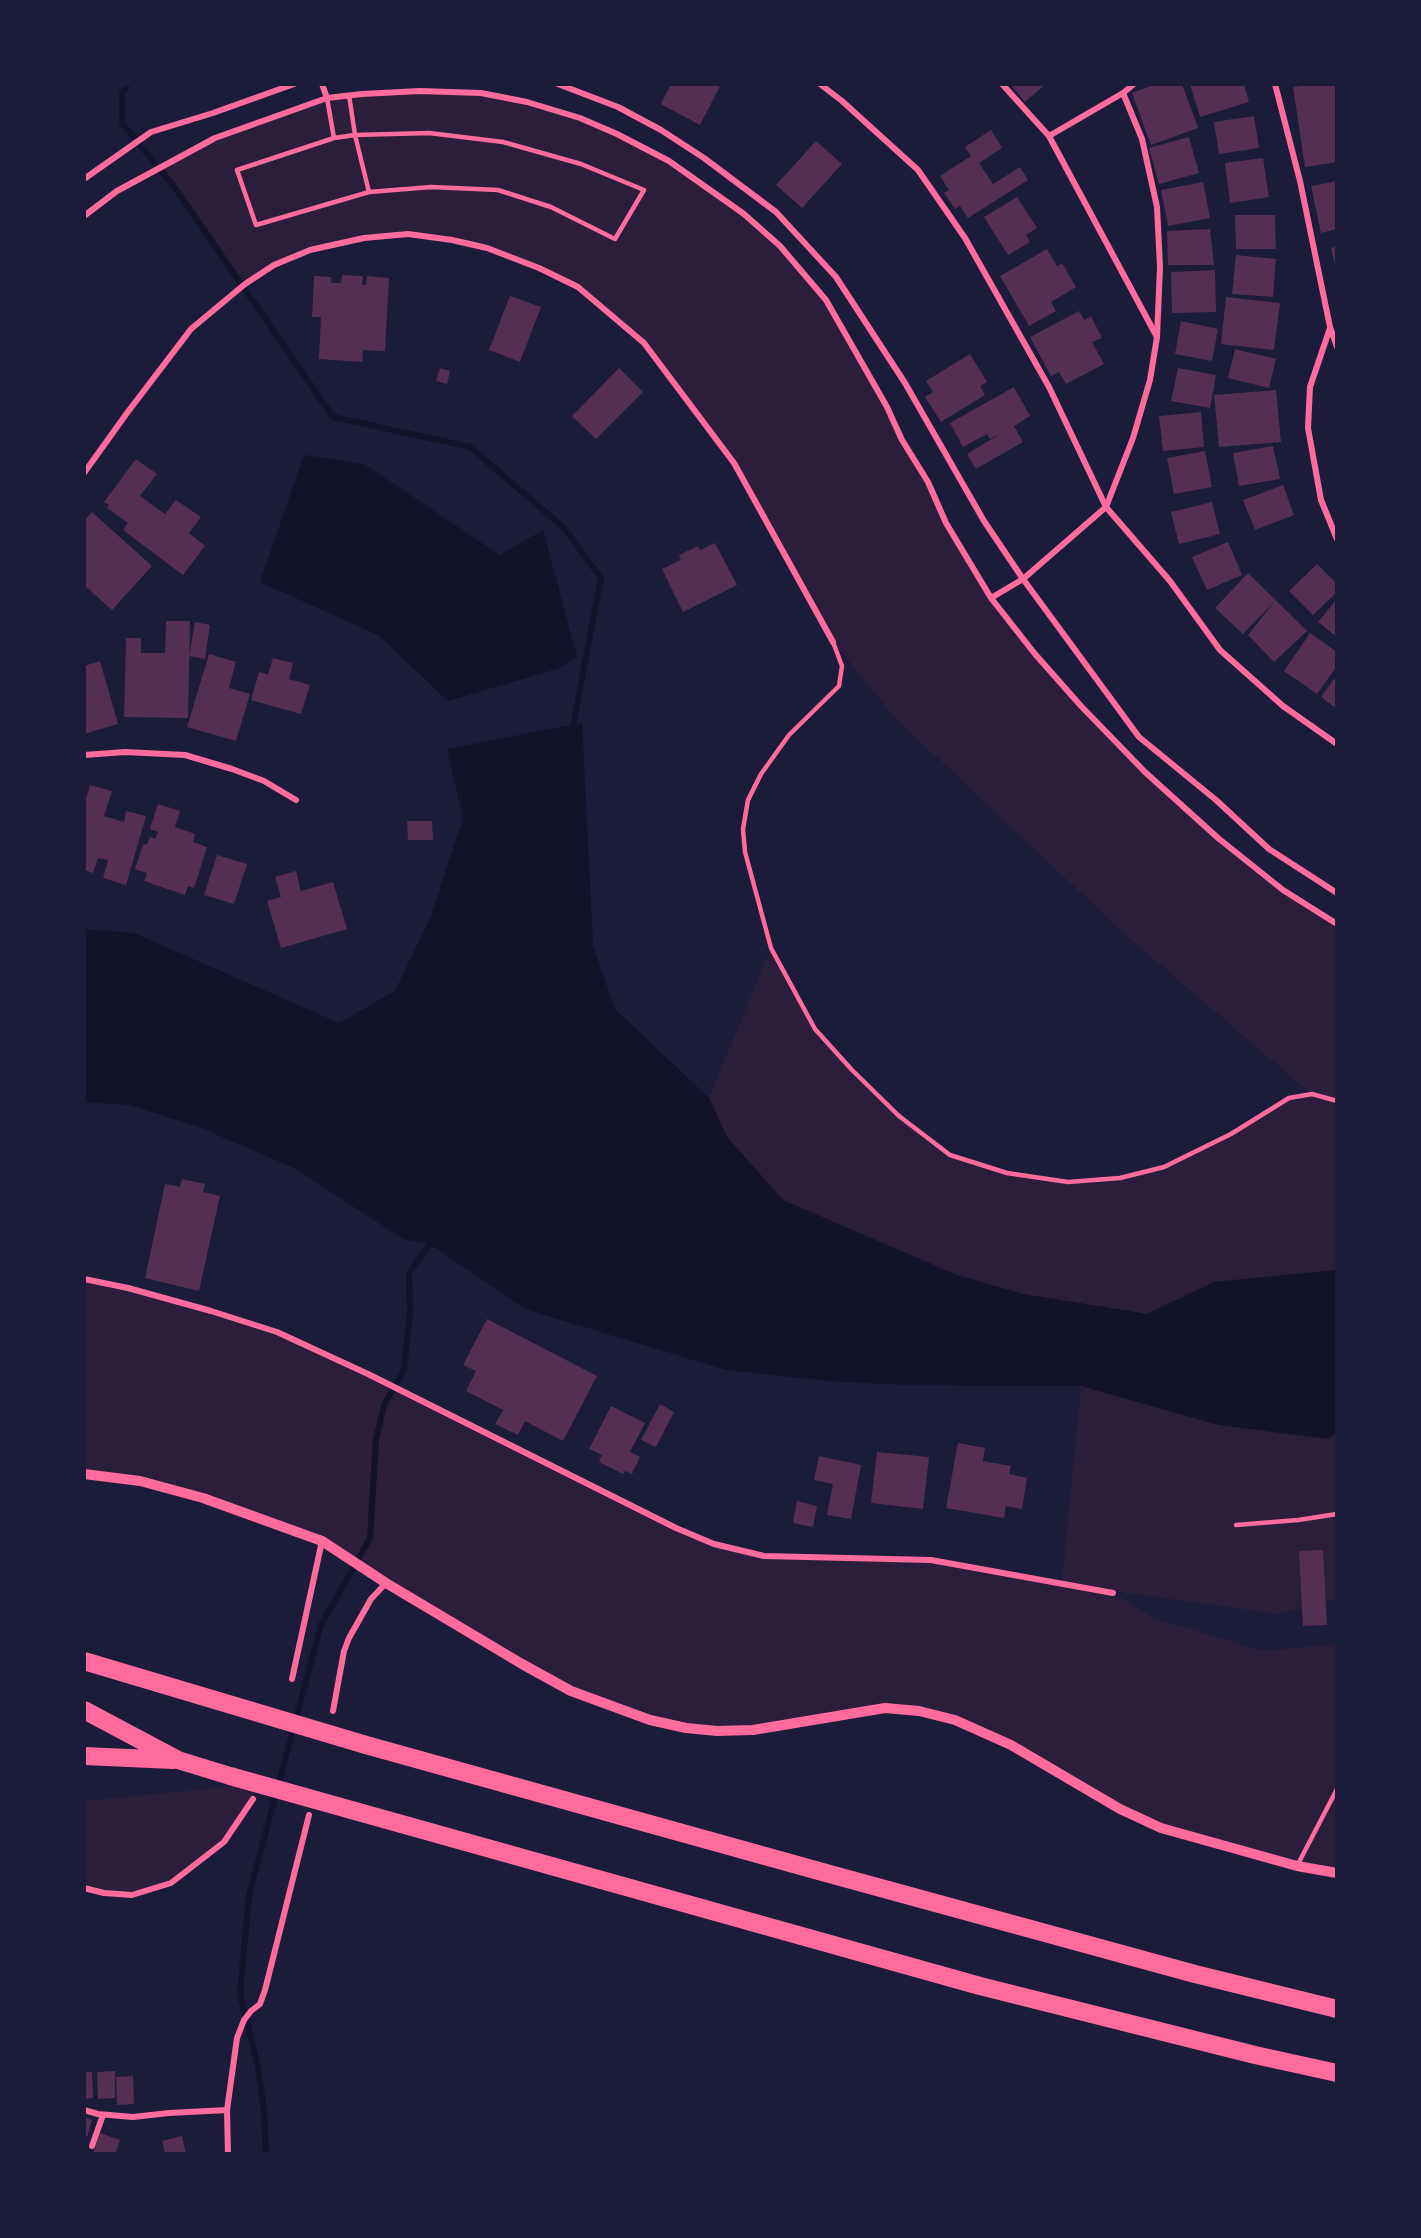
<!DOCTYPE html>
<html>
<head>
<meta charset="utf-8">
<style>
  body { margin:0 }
  #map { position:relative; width:1421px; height:2238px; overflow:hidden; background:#1b1b3a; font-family:Quicksand,sans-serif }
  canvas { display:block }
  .frame { position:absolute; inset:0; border:86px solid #1b1b3a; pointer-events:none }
</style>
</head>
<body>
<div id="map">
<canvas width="1421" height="2238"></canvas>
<div class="frame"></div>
</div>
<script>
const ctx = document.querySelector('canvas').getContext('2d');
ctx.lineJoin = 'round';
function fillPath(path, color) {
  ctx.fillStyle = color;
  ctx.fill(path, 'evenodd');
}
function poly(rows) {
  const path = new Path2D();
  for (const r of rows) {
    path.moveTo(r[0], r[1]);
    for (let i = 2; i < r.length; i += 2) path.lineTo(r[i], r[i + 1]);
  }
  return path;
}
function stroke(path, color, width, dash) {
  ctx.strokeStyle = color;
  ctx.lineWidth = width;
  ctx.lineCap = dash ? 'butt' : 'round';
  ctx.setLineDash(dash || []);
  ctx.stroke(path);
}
fillPath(poly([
  [481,93,580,118,669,161,746,216,780,246,826,300,928,482,946,523,991,598,1073,697,1138,765,1218,838,1283,890,1337,924,1337,1270,1214,1282,1147,1314,1023,1294,956,1274,783,1200,727,1137,709,1098,771,948,815,1029,898,1115,950,1155,1007,1173,1068,1182,1164,1167,1230,1134,1289,1098,1311,1094,1128,937,895,718,833,642,734,463,644,343,578,287,487,248,408,234,364,238,310,250,274,266,242,287,160,170,215,138,327,98,349,95],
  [84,1279,128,1288,277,1332,714,1544,764,1556,931,1560,1062,1583,1081,1386,1219,1425,1329,1439,1337,1432,1337,1599,1279,1614,1090,1588,1113,1593,1153,1618,1264,1651,1337,1644,1337,1873,1156,1825,955,1720,885,1708,753,1730,686,1728,571,1691,330,1545,138,1481,84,1474],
  [258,1784,246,1811,224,1842,164,1885,132,1895,84,1889,84,1801]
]), '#2a1e3b');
fillPath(poly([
  [304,455,364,464,500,555,543,530,577,657,560,668,448,701,378,635,260,582],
  [582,723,593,946,615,1009,709,1098,727,1137,783,1200,956,1275,1023,1294,1147,1314,1214,1282,1337,1270,1337,1432,1329,1439,1219,1425,1081,1386,905,1385,829,1381,726,1370,525,1309,430,1244,403,1239,294,1168,199,1127,130,1105,84,1102,84,929,134,933,339,1023,395,991,431,916,463,818,447,749]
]), '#12122b');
stroke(poly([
  [128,84,122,94,122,123,173,185,333,417,470,447,564,528,601,578,572,731],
  [266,2154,264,2111,258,2067,240,1993,249,1895,321,1625,370,1538,376,1440,384,1405,404,1370,410,1312,409,1273,430,1244,438,1243]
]), '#12122b', 6);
fillPath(poly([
  [671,84,721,84,700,125,661,104],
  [1010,84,1046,84,1025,102],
  [1157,84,1182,84,1198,128,1151,145,1132,93],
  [1190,84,1244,84,1249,102,1200,117],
  [1315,84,1337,84,1337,162,1305,167,1293,87],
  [1254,116,1259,148,1219,154,1214,122],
  [991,130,1002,148,979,163,993,184,1020,167,1028,180,968,218,960,206,955,209,944,193,949,190,940,176,971,156,965,147],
  [1189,137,1199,173,1159,184,1149,148],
  [816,141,842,164,802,208,776,185],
  [1263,158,1269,197,1230,203,1225,163],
  [1337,181,1337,229,1321,233,1311,186],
  [1203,182,1210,218,1168,226,1161,190],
  [1017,197,1037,228,1026,235,1030,242,1008,255,984,217],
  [1235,215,1275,215,1276,249,1236,249],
  [1210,229,1214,265,1168,265,1167,231],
  [1337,246,1337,269,1336,269,1331,248],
  [1047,249,1057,266,1062,263,1076,287,1051,302,1056,311,1029,326,1000,276],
  [1236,255,1276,259,1273,297,1232,294],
  [1215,270,1216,312,1172,313,1171,272],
  [342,275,363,276,362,285,366,285,367,276,389,278,385,351,363,350,362,362,319,359,321,317,312,317,314,276,331,277,331,283,341,283],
  [510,296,541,307,520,362,489,350],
  [1226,297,1280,303,1274,350,1221,344],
  [1079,311,1084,320,1091,316,1102,338,1092,342,1104,364,1066,384,1059,372,1051,376,1030,337],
  [1181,321,1218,329,1212,361,1175,354],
  [1235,349,1276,359,1269,388,1228,378],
  [970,354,987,382,980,386,985,395,941,422,925,397,933,392,926,381],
  [440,368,450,371,447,384,436,381],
  [619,368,643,392,596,439,572,416],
  [1178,368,1216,375,1210,408,1171,401],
  [1014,387,1030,416,1014,426,1023,442,976,469,967,454,1002,433,990,439,987,434,963,447,950,423],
  [1276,390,1281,442,1219,447,1214,395],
  [1201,412,1204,447,1163,451,1159,416],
  [1273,446,1280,479,1239,486,1233,453],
  [1205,451,1212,487,1174,494,1167,458],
  [136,459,157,474,140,496,165,514,176,500,201,517,189,533,205,546,183,575,123,530,128,523,107,508,109,505,104,502],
  [1283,485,1294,515,1255,530,1243,500],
  [1212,502,1220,534,1179,544,1171,512],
  [92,512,152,566,112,610,84,585,84,521],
  [1228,542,1242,575,1207,590,1192,557],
  [715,543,737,585,683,612,662,569,681,560,679,555,698,546,700,550],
  [1317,564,1337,584,1337,592,1313,615,1289,591],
  [1248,573,1307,631,1274,662,1248,635,1274,602,1243,634,1215,608],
  [1337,599,1337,637,1318,622],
  [166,621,190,621,188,718,124,717,126,638,141,638,141,653,165,653],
  [195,622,210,625,205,659,189,656],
  [1310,633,1337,652,1337,666,1317,694,1284,671],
  [209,654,236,662,229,688,250,694,236,741,187,727],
  [273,658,293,663,289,679,310,685,301,714,251,700,259,672,268,674],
  [100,661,118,724,84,734,84,666],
  [1337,675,1337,709,1321,697],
  [90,785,112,791,104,816,124,822,126,811,146,816,126,885,103,878,108,860,98,858,93,873,84,870,84,806],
  [158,804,180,811,175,827,195,834,193,842,207,847,194,888,188,886,185,895,144,881,147,873,135,869,143,844,147,845,150,837,155,839,158,832,150,829],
  [407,821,432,821,433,840,408,840],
  [217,855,247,864,234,904,204,895],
  [296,871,301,891,333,882,347,929,281,948,267,901,281,897,275,877],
  [182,1179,205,1184,203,1192,220,1196,199,1291,145,1278,165,1184,180,1187],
  [487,1319,597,1376,563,1441,525,1421,518,1435,495,1424,503,1410,466,1391,476,1371,463,1365],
  [660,1404,674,1412,656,1447,641,1440],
  [611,1406,645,1423,630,1452,640,1457,632,1474,625,1471,623,1474,599,1462,602,1455,589,1449],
  [958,1443,985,1448,983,1461,1011,1466,1009,1474,1027,1478,1022,1509,1006,1506,1004,1518,946,1508],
  [877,1452,929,1457,923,1509,871,1503],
  [819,1456,861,1465,851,1519,827,1515,833,1484,814,1480],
  [797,1501,817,1506,813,1527,793,1523],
  [1323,1550,1327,1625,1303,1626,1299,1551],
  [115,2071,115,2098,98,2099,97,2072],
  [84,2072,92,2072,93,2098,84,2099],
  [133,2076,134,2104,117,2105,116,2077],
  [84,2117,92,2120,87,2137,84,2136],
  [100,2133,120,2140,115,2154,93,2154],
  [182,2136,186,2154,165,2154,162,2141]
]), '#542f53');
stroke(poly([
  [349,95,355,135,369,192,256,225,237,170,334,138,355,135,429,133,503,142,581,164,644,190,615,239,551,207,498,190,431,187,369,192],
  [327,98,334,138],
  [833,642,842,666,839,686,789,735,761,774,748,800,743,829,745,852,771,948,815,1029,852,1070,899,1116,950,1155,1007,1173,1068,1182,1120,1178,1164,1167,1231,1134,1289,1098,1312,1094,1337,1101],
  [1236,1525,1298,1520,1337,1514],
  [1297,1866,1337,1789]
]), '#ff6b9d', 4.5);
stroke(poly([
  [322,84,327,98],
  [558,84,618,107,661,130,704,158,776,212,836,277,905,383,984,521,1023,579,1139,737,1216,800,1269,849,1337,893],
  [820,84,842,101,918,170,965,238,1049,387,1106,507,1170,581,1220,650,1283,706,1337,744],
  [1002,84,1049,136,1157,337],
  [1275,84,1300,181,1330,327,1337,347],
  [1049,136,1123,93,1134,84],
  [84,179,151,132,213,113,294,84],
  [84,216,117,191,215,138,327,98,362,94,420,91,481,93,527,102,580,118,617,134,669,161,744,214,780,246,826,300,887,407,902,440,928,482,946,523,991,598,1035,654,1081,706,1145,772,1218,838,1283,890,1337,924],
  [1330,328,1310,387,1308,428,1321,500,1337,539],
  [84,473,127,413,191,329,245,284,274,265,310,250,364,238,408,234,452,240,487,248,539,268,578,287,644,343,734,463,833,642],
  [991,598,1023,579,1106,507,1133,438,1150,380,1157,337,1160,267,1157,207,1142,139,1123,93],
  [84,755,125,752,185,755,232,769,264,781,296,800],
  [84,1279,128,1288,211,1311,277,1332,368,1374,676,1528,714,1544,764,1556,931,1560,1113,1593],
  [292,1679,322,1541],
  [333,1711,344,1651,349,1638,371,1599,386,1583],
  [84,1888,104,1893,132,1895,171,1883,224,1842,253,1799],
  [84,2110,98,2114,133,2117,169,2113,227,2110],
  [92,2146,103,2115],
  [228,2154,227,2110,237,2038,244,2020,251,2011,260,2004,265,1990,309,1815]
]), '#ff6b9d', 6);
stroke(poly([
  [84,1474,140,1481,203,1498,322,1541,386,1583,522,1664,571,1691,650,1720,686,1728,717,1731,753,1730,885,1708,919,1711,955,1720,1011,1745,1120,1809,1161,1828,1297,1866,1337,1873]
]), '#ff6b9d', 10);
stroke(poly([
  [84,1661,366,1745,826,1873,1195,1974,1337,2009],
  [84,1710,178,1760,230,1776,980,1986,1255,2055,1337,2073],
  [84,1756,173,1760]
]), '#ff6b9d', 18);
</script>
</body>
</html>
